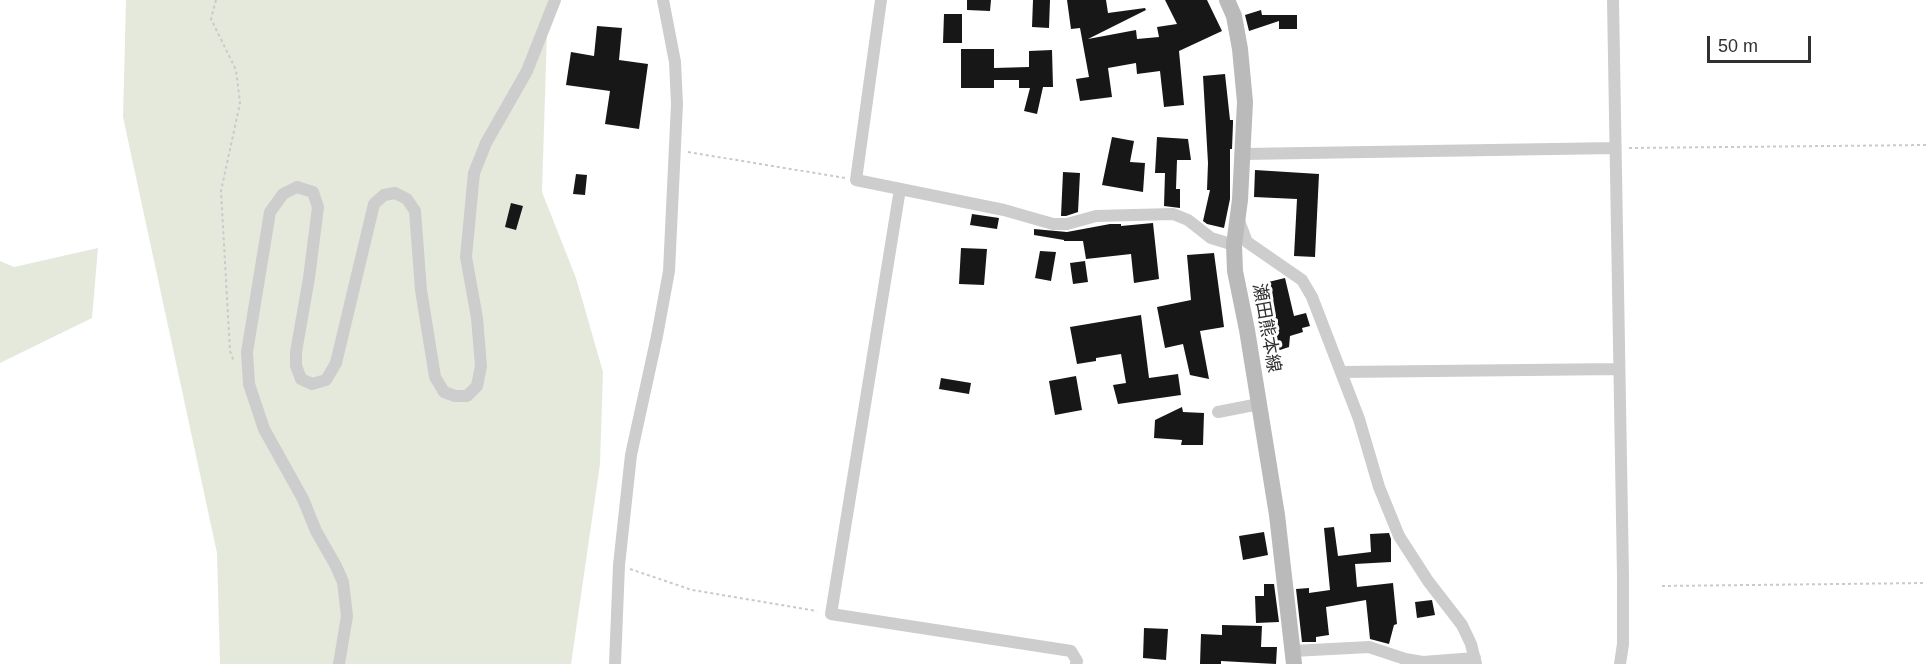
<!DOCTYPE html>
<html>
<head>
<meta charset="utf-8">
<style>
  body { margin:0 }
  #map { position:relative; width:1926px; height:664px; overflow:hidden; background:#fff; font-family:Helvetica,sans-serif }
  canvas { display:block }
  .scale { position:absolute; left:1707px; top:36px; width:104px; height:27px; box-sizing:border-box; border:3px solid #303030; border-top:0; padding-left:8px; font-size:18px; line-height:21px; white-space:nowrap; color:#303030; -webkit-text-stroke:4px #fff; paint-order:stroke }
</style>
</head>
<body>
<div id="map">
<canvas width="1926" height="664"></canvas>
<div class="scale">50 m</div>
</div>
<script>
const ctx = document.querySelector('canvas').getContext('2d');
ctx.lineJoin = 'round';
function fillPath(path, color) {
  ctx.fillStyle = color;
  ctx.fill(path, 'evenodd');
}
function poly(rows) {
  const path = new Path2D();
  for (const r of rows) {
    path.moveTo(r[0], r[1]);
    for (let i = 2; i < r.length; i += 2) path.lineTo(r[i], r[i + 1]);
  }
  return path;
}
function stroke(path, color, width, dash) {
  ctx.strokeStyle = color;
  ctx.lineWidth = width;
  ctx.lineCap = dash ? 'butt' : 'round';
  ctx.setLineDash(dash || []);
  ctx.stroke(path);
}
function write(font, color, halo, rows, align = 'center') {
  ctx.font = font + ' Helvetica,"Noto Sans JP",sans-serif';
  ctx.lineWidth = 6;
  ctx.setLineDash([]);
  ctx.textBaseline = 'middle';
  ctx.strokeStyle = halo;
  ctx.fillStyle = color;
  for (const [text, x, y, turn = 0] of rows) {
    ctx.save();
    ctx.translate(x, y);
    ctx.rotate((+turn || 0) * Math.PI / 180);
    ctx.textAlign = isNaN(turn) ? turn : align;
    if (halo) ctx.strokeText(text, 0, 0);
    ctx.fillText(text, 0, 0);
    ctx.restore();
  }
}
fillPath(poly([
  [126,0,548,0,542,192,576,278,603,372,600,464,571,664,220,664,217,553,123,117],
  [98,248,92,318,0,363,0,261,14,267]
]), '#e5e9dc');
fillPath(poly([
  [967,0,991,0,990,11,967,10],
  [1033,0,1050,0,1049,28,1032,27],
  [1067,0,1106,0,1108,13,1145,8,1146,10,1088,39,1136,30,1137,39,1159,37,1157,27,1177,24,1165,0,1207,0,1222,31,1179,51,1184,105,1164,107,1160,71,1137,74,1136,63,1108,68,1112,97,1080,101,1076,79,1089,77,1080,28,1071,29],
  [1261,10,1262,15,1297,15,1297,29,1279,29,1279,21,1249,31,1245,15],
  [944,14,962,14,962,43,943,43],
  [597,26,622,28,619,60,648,64,639,129,605,124,610,91,566,85,571,52,594,56],
  [961,49,994,49,994,68,1029,67,1029,51,1052,50,1053,87,1043,87,1037,114,1024,111,1030,88,1019,88,1019,80,994,80,994,88,961,88],
  [1225,74,1230,120,1233,120,1233,123,1232,149,1230,149,1230,199,1224,228,1207,224,1203,221,1210,190,1207,190,1208,163,1203,76],
  [1112,137,1134,141,1130,162,1145,163,1143,192,1102,185],
  [1157,137,1188,139,1191,160,1177,160,1176,189,1180,189,1180,208,1164,206,1165,173,1155,173],
  [1255,170,1319,174,1315,257,1294,256,1297,199,1254,197],
  [1063,172,1080,173,1078,212,1066,216,1061,216],
  [576,174,587,175,585,195,573,194],
  [511,203,523,206,516,230,505,227],
  [972,214,999,218,997,229,970,225],
  [1153,223,1159,279,1134,283,1131,254,1086,259,1083,241,1064,241,1064,240,1034,235,1034,229,1067,232,1110,224,1121,224,1121,226],
  [961,248,987,249,984,285,959,284],
  [1040,251,1056,252,1051,281,1035,278],
  [1214,253,1224,327,1200,331,1209,379,1190,375,1183,344,1165,348,1157,307,1191,300,1187,255],
  [1085,261,1088,282,1073,284,1070,263],
  [1285,278,1294,316,1306,313,1310,326,1302,328,1303,332,1290,336,1289,347,1277,351,1260,284],
  [1141,315,1149,378,1178,374,1181,395,1118,404,1113,385,1126,383,1121,354,1096,358,1096,361,1077,364,1070,327],
  [1076,376,1082,410,1055,415,1049,381],
  [941,378,971,383,969,394,939,389],
  [1182,407,1183,412,1204,413,1203,445,1181,445,1182,440,1154,438,1155,420],
  [1334,527,1338,556,1371,552,1370,534,1389,533,1391,539,1391,562,1355,564,1357,587,1393,583,1397,624,1394,625,1389,644,1370,639,1366,600,1326,607,1329,635,1316,637,1316,642,1302,642,1296,589,1309,588,1309,593,1330,590,1324,528],
  [1264,532,1268,555,1243,560,1239,536],
  [1264,584,1274,584,1279,622,1256,623,1255,596,1264,596],
  [1432,600,1435,615,1417,618,1415,602],
  [1222,625,1262,626,1261,647,1277,647,1276,664,1221,661,1221,664,1200,664,1201,634,1222,635],
  [1144,628,1168,629,1166,660,1143,658]
]), '#171717');
stroke(poly([
  [216,0,211,19,236,70,240,103,221,191,230,351,234,362],
  [1629,148,1926,145],
  [688,152,845,178],
  [630,569,692,590,817,611],
  [1662,586,1926,583]
]), '#cacaca', 2, [3, 3]);
stroke(poly([
  [881,0,856,180,1004,210,1053,224,1067,224,1096,216,1173,214,1188,220,1211,238,1234,245],
  [1613,0,1623,575,1623,644,1620,664],
  [1244,154,1615,148],
  [900,189,831,614,1071,651,1077,661,1076,664],
  [1238,218,1247,242,1302,280,1312,297,1359,419,1379,487,1399,536,1428,581,1462,625,1471,644,1476,664],
  [1341,372,1619,369],
  [1218,412,1259,404],
  [1293,651,1369,647,1405,659,1423,662,1475,658],
  [339,664,347,616,343,582,336,566,316,531,303,499,264,429,249,384,247,352,270,212,283,194,297,187,313,192,318,207,309,278,296,352,296,366,301,379,312,384,326,380,336,363,374,204,384,195,395,193,407,199,415,211,421,290,435,377,444,392,455,396,467,396,477,386,481,366,477,318,466,257,474,173,486,143,527,71,555,0],
  [615,664,619,565,631,455,657,336,669,271,677,104,675,62,663,0]
]), '#cdcdcd', 12);
stroke(poly([
  [1227,0,1234,16,1240,49,1245,102,1240,200,1234,245,1235,271,1247,330,1277,515,1294,664]
]), '#bababa', 16);
write('18px', '#303030', '#fff', [
  ["瀬田熊本線",1266,328,80]
]);
</script>
</body>
</html>
